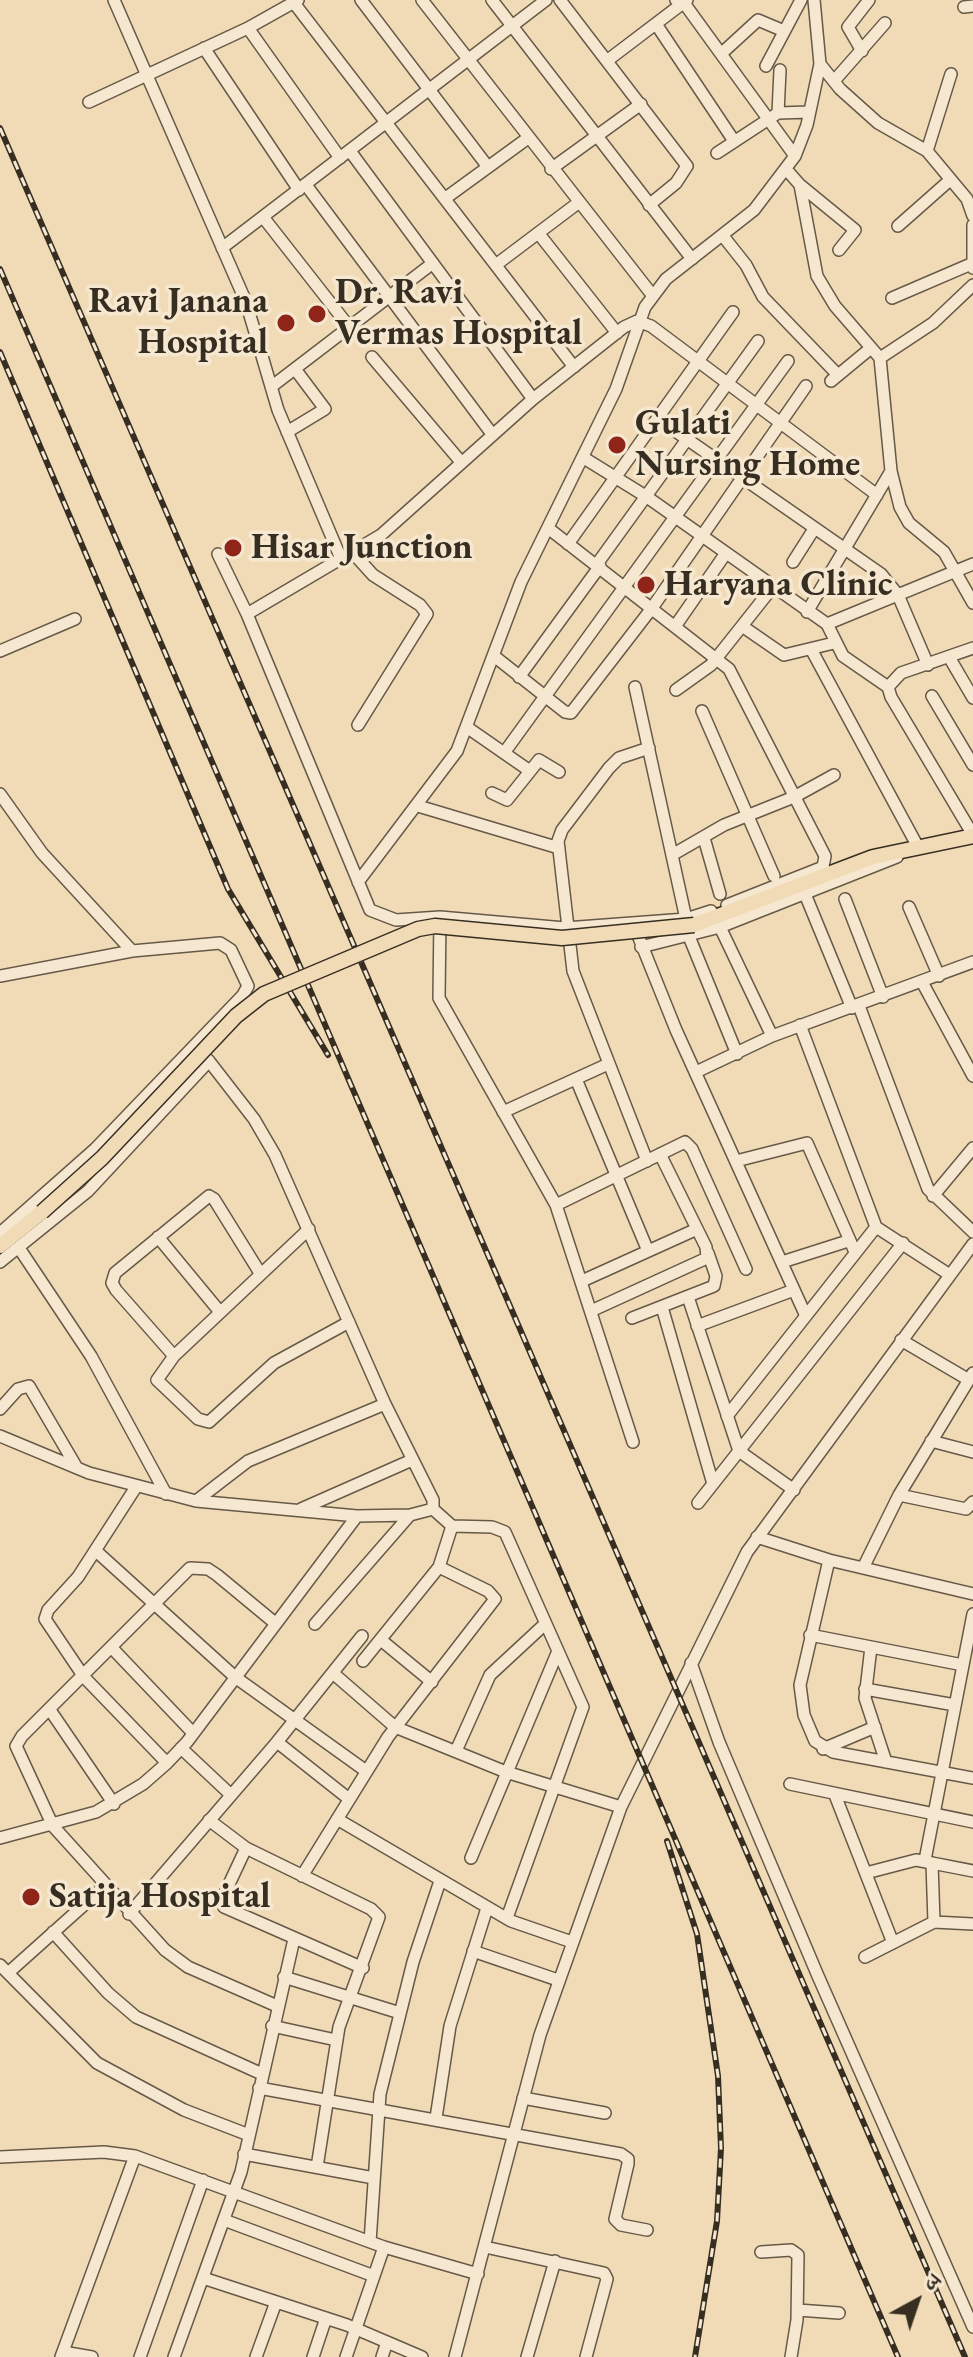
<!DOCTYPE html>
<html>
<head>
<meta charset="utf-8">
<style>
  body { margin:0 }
  #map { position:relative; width:973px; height:2357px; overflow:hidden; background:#f1dbb7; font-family:"EB Garamond","Noto Serif Devanagari",serif }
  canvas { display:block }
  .north { position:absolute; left:877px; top:2261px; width:80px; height:80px; -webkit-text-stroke:6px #f6e8d0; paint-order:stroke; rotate:40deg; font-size:22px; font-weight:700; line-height:32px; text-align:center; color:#372e22 }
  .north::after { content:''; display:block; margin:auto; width:28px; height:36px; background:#372e22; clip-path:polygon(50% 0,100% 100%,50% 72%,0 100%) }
</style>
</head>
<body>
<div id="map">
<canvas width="973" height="2357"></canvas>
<div class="north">उ</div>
</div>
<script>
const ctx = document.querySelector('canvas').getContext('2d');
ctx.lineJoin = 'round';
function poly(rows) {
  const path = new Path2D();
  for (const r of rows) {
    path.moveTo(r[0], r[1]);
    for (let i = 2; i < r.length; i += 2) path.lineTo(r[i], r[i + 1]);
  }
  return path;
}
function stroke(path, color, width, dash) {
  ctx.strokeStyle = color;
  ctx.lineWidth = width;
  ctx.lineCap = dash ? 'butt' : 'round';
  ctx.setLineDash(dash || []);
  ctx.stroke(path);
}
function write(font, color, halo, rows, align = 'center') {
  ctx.font = font + ' "EB Garamond",serif';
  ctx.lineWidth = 7;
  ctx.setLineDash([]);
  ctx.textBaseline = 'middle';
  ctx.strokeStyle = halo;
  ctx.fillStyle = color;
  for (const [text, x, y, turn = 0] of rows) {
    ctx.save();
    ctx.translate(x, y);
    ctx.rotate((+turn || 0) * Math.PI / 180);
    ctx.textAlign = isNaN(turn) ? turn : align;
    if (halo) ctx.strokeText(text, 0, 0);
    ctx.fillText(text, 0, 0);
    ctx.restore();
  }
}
const minor = poly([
  [114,0,246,302,278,410,342,561],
  [361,0,488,167],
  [422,0,653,296],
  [492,0,692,259],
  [560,0,687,166,676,183,649,205],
  [676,0,684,3,795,156],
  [294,3,574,367],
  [964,7,973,6],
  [656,24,734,141],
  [248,28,340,158],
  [204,48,299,190],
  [862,51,848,27,869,0],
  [722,53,758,20,784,31],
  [608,60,687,0],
  [820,64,840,89,878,123,927,151,967,199,973,216],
  [766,66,801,0],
  [834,81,885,23],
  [89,102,248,28,298,0],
  [778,113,780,70],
  [350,151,533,399],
  [927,151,951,74],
  [717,153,778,113,809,112],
  [551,169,641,104],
  [786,169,800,185,817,276,835,306,880,358,891,471,900,507,909,523,944,552,973,603],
  [306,185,492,434],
  [800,185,855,230,839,250],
  [447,197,528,138],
  [263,217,350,328],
  [898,226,950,180],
  [539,234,617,333],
  [723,236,746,265,763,297,838,375],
  [222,248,546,0],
  [497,264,578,203],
  [973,268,973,225],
  [892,298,971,264],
  [372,357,461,462],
  [880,358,933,323,973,285],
  [831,381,871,348],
  [271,387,433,263],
  [658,419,881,574,898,595,928,665],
  [287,432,325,409,295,369],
  [584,458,647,497,827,624,973,564],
  [548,528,729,669,825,856,823,867,727,905],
  [568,544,733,312],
  [218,554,247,614,370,910,396,920,440,917,439,998,556,1205,633,1442],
  [354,554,373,575,420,605,427,614,358,725],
  [793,562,814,529],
  [597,564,758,341],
  [807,612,891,471],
  [247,614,381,535,533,399,624,327,637,321,651,326,877,495],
  [827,624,843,656,888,687],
  [676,625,726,553],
  [742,626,784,655,834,643],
  [973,648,901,673,888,687,891,697,973,835],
  [811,649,918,847],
  [0,651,75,619],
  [494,656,565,712,571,713,652,608,806,386],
  [949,657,973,698],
  [519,677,600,566],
  [635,687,686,919],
  [676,690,711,665,772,588],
  [932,696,973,765],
  [702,711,774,876],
  [468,728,530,771],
  [504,753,788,361],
  [492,793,507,800,539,760,559,772],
  [0,794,42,853,132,951],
  [418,806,559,848],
  [704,838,720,894],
  [672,855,724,825,794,797,834,775],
  [358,882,457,751,521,582,616,389,645,307,666,279,754,210,795,156,807,125,820,64,814,0],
  [805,894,852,1008],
  [845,899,883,997],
  [909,907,939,976],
  [440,917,565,928,686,919,711,911],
  [633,923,676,1030,805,1314],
  [720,927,772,1036],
  [688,934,737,1054],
  [641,947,720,927,897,857],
  [0,976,132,951,220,943,231,950,248,986,243,995,95,1149,0,1233],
  [922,982,973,1076],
  [859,1006,928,1189,973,1232],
  [800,1025,876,1227,950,1275],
  [696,1072,772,1036,973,962],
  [576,1079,648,1251],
  [503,1112,606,1065],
  [647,1161,573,971,558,841,562,830,609,768,619,758,649,748],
  [736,1161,807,1143,855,1252],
  [933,1196,973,1148],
  [556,1205,685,1142,692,1149,746,1269],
  [309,1229,174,1356,157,1380,198,1419,209,1422,274,1363,349,1322],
  [158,1237,220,1312],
  [19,1248,91,1356,166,1494],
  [0,1262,88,1191,209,1061,204,1056],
  [782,1262,848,1241],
  [582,1281,697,1229],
  [688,1297,739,1451,794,1490],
  [662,1307,713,1484],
  [591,1311,707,1258,706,1247,660,1154],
  [632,1318,714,1286,716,1276,708,1253],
  [697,1326,794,1290],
  [901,1340,969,1380],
  [174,1356,116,1290,112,1283,115,1273,209,1196,214,1199,260,1273],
  [0,1409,18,1389,29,1386,77,1468],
  [727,1416,876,1227],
  [0,1436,89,1473,196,1501,357,1516,410,1515,433,1509,433,1500,385,1404,275,1155,254,1119,209,1061],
  [931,1441,973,1452],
  [136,1487,78,1577,48,1610,45,1619,84,1677,167,1763],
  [899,1495,966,1509,973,1502],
  [196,1501,248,1461,385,1404],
  [698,1503,903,1243],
  [301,1509,412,1460],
  [452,1526,492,1527,505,1532,583,1707,507,1918],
  [757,1537,829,1560,973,1594],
  [96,1551,235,1677,366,1771],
  [829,1560,800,1685,804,1715,815,1741,833,1752,973,1778],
  [863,1568,899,1495,973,1373],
  [275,1623,217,1575,208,1569,190,1568,22,1736,16,1746,53,1826,165,1950,188,1967,277,2006],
  [315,1624,410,1515],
  [810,1635,963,1665],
  [381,1640,432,1682],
  [871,1647,865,1698,886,1762],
  [112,1648,193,1733],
  [363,1661,439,1567],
  [691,1663,719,1742,818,1976,973,2327],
  [334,1674,395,1727,506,1772,621,1807],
  [865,1689,955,1705],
  [50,1710,114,1804],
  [277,1742,349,1799],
  [181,1748,231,1795],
  [823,1749,875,1727],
  [456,1751,490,1675,545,1624],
  [790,1784,973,1822],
  [835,1795,893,1943],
  [337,1819,511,1921,572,1942],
  [209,1820,246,1848,371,1909,379,1917,339,2027,317,2167],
  [0,1838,96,1812,143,1784,167,1763,187,1742,357,1516],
  [246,1848,224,1895,224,1907,363,1968],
  [471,1858,558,1651],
  [925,1860,973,1614],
  [932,1863,973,1871],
  [866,1873,916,1860,932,1863,934,1922],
  [302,1876,388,1737,495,1599,488,1591,439,1567,452,1526,433,1509],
  [129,1914,277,1742,362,1636],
  [53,1932,108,1993,136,2017,262,2074],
  [473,1951,558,1980],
  [865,1957,934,1922,973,1924],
  [0,1965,97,2063,184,2110,249,2135],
  [8,1973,104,1887],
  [284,1977,400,2013],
  [272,2026,336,2040],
  [259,2088,621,2154,628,2159,628,2164,615,2219,621,2225,647,2230],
  [523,2098,605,2113],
  [436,2118,450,2026,487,1908],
  [244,2154,374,2178],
  [0,2157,104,2152,135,2156,384,2247,478,2274],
  [224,2220,374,2276],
  [370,2242,380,2094,413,1962,440,1881],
  [485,2247,604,2273,607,2279,586,2357],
  [761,2252,791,2250,798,2255,797,2320,791,2357],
  [203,2278,347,2325,422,2357],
  [798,2310,839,2313],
  [63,2352,92,2357],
  [61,2357,135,2156],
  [140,2357,203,2180],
  [174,2357,241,2172,294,1939],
  [256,2357,276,2302],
  [313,2357,326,2318],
  [346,2357,384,2247],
  [382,2357,387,2342],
  [455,2357,540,2035,621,1807,747,1552,973,1244],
  [527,2357,555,2261]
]);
const major = poly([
  [694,925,873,857,973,836],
  [0,1246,42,1212]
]);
stroke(minor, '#665947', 14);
stroke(major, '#372e22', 17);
stroke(minor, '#f6e8d0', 11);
stroke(major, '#f1dbb7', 14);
const rail = poly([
  [0,128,965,2357],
  [0,269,898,2357],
  [0,352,228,889,328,1055],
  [667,1841,697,1934,718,2076,721,2148,717,2221,695,2357]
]);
stroke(rail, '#372e22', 6);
stroke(rail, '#f6e8d0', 3, [9]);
const majorBridge = poly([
  [42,1212,102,1158,236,1016,264,994,418,929,435,926,562,938,694,925]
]);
stroke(majorBridge, '#372e22', 17, []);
stroke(majorBridge, '#f1dbb7', 14);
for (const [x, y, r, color] of [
  [317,314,10,"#8f2418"],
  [286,323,10,"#8f2418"],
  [617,445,10,"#8f2418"],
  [233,548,10,"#8f2418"],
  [646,585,10,"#8f2418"],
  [31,1897,10,"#8f2418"]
]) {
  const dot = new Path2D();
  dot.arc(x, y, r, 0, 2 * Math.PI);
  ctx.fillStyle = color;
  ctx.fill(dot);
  stroke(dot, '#f6e8d0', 3);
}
write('bold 36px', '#372e22', '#f6e8d0', [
  ["Dr. Ravi",335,293],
  ["Vermas Hospital",335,334],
  ["Ravi Janana",268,302,"right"],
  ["Hospital",268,343,"right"],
  ["Gulati",635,424],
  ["Nursing Home",635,465],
  ["Hisar Junction",251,548],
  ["Haryana Clinic",664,585],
  ["Satija Hospital",49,1897]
], 'left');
</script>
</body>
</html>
